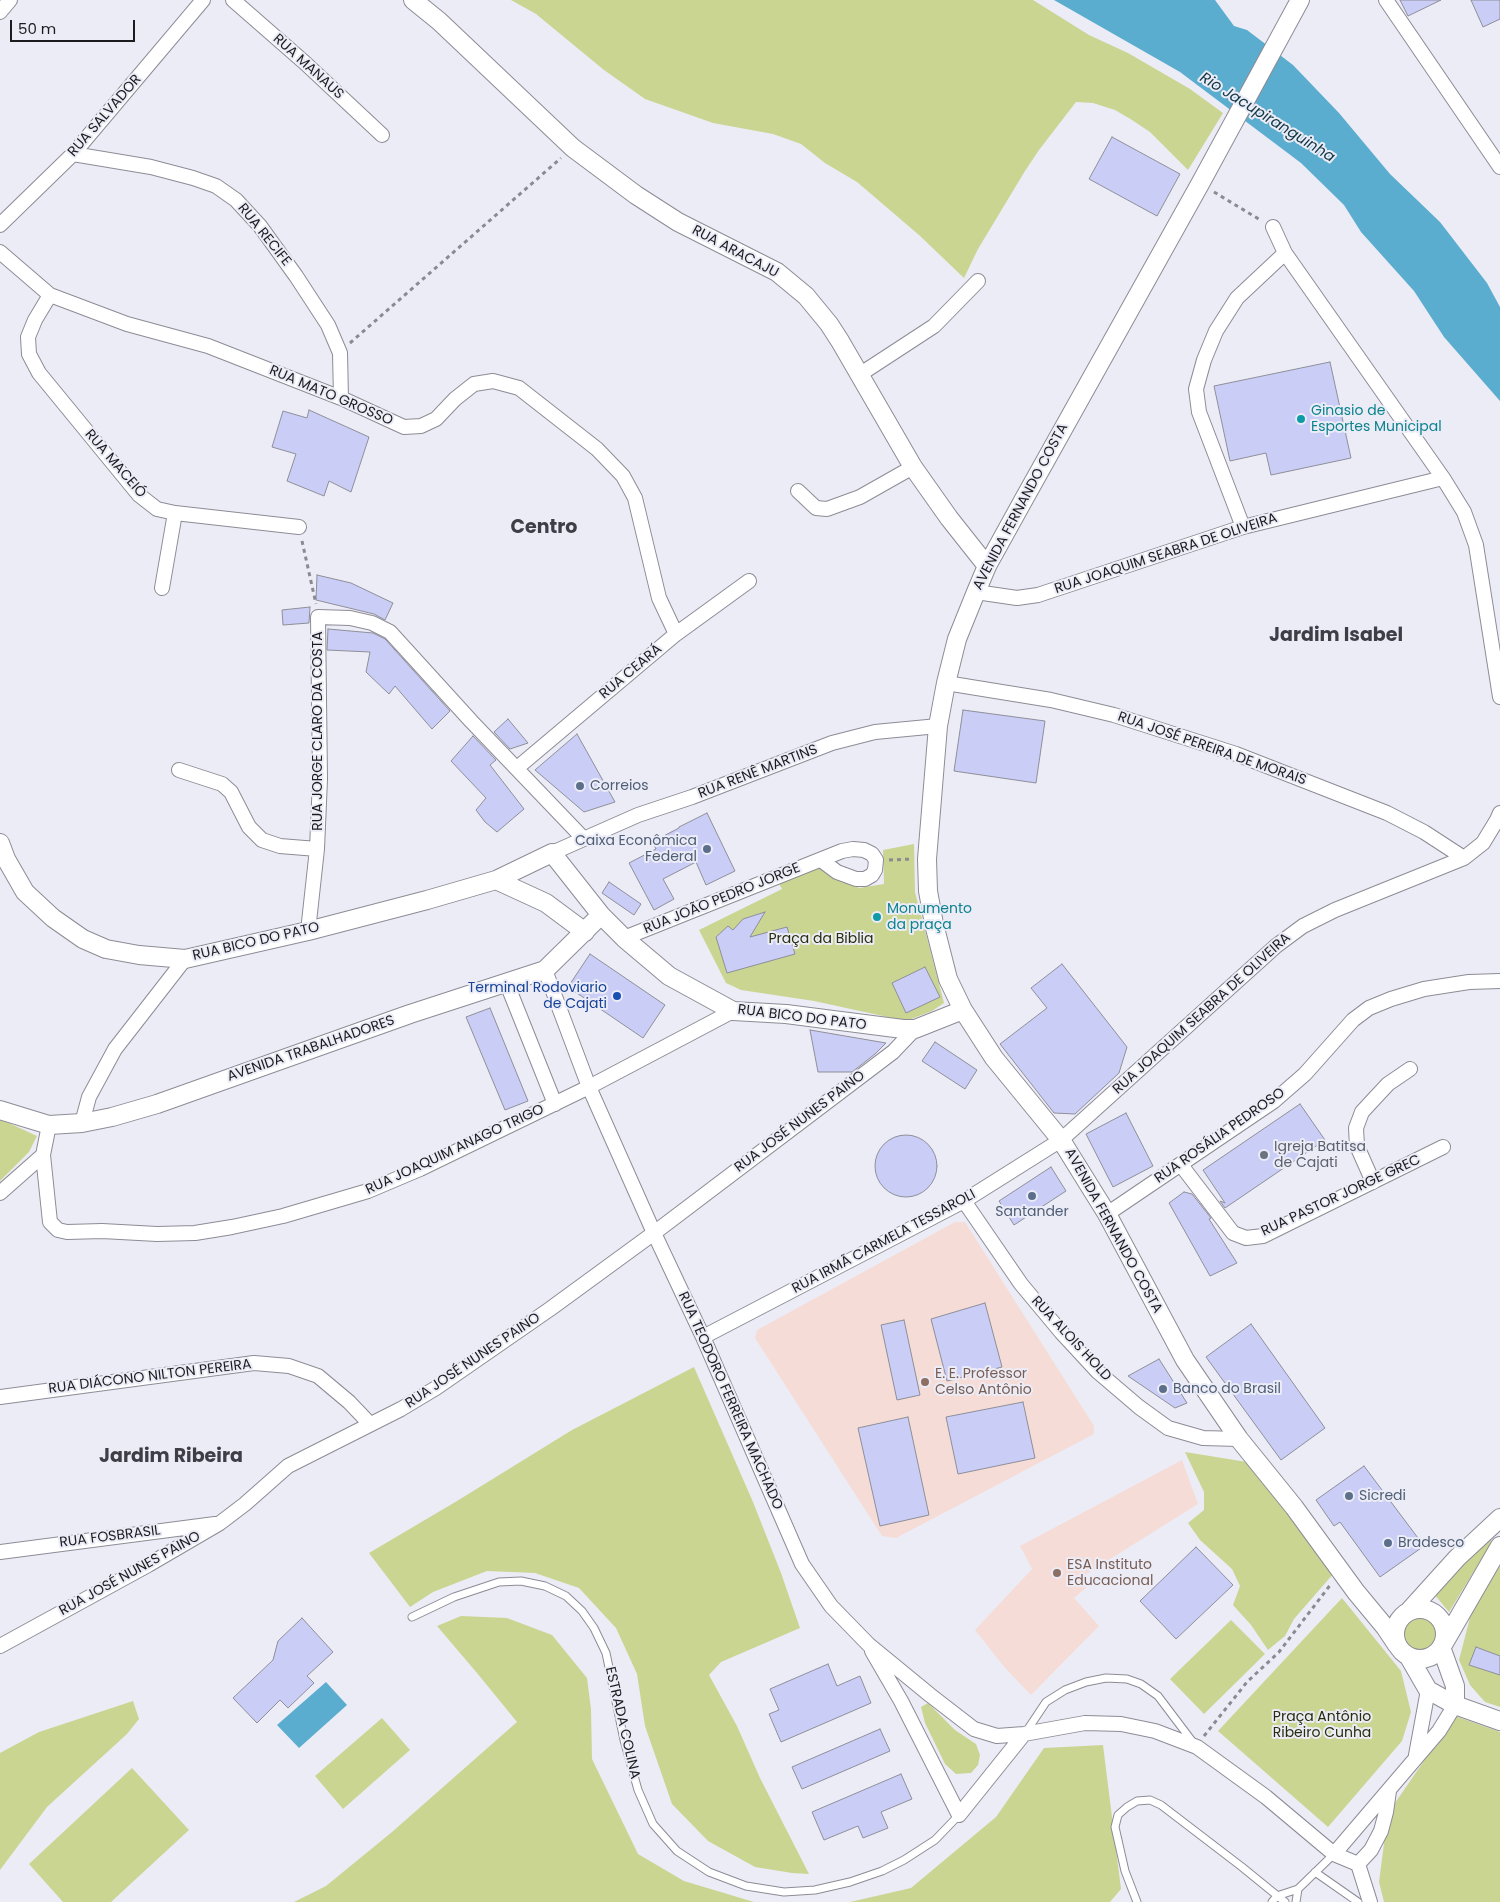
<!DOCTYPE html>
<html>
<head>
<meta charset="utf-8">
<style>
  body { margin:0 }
  #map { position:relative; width:1500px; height:1902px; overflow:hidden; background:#ececf7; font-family:Poppins,sans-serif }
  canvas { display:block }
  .scale { position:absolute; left:10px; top:20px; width:125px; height:22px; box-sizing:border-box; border:2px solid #1c1b1f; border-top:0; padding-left:6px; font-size:15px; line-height:18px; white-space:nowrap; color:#1c1b1f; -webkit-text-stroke:4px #ececf7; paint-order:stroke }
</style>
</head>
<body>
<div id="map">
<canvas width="1500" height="1902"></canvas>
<div class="scale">50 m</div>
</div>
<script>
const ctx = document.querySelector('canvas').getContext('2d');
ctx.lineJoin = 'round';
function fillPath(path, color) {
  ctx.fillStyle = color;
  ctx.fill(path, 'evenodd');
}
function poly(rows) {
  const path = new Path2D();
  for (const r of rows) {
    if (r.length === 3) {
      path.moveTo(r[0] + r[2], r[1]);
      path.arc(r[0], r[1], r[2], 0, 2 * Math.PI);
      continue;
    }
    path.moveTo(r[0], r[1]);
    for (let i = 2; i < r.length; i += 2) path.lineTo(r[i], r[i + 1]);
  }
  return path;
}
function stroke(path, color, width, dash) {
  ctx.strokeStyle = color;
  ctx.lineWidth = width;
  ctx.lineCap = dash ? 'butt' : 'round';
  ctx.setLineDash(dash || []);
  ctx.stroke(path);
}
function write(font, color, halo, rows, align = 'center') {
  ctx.font = font + ' Poppins,sans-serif';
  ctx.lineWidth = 4;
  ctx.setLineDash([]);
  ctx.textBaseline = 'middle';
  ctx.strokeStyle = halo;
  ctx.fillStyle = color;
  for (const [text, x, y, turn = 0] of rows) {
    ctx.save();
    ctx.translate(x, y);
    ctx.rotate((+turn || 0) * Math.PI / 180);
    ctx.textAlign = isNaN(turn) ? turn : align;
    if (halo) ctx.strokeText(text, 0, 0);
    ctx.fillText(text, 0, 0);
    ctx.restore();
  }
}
fillPath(poly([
  [955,1222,965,1222,1094,1426,1094,1434,896,1538,882,1536,755,1338,757,1330],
  [1182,1460,1198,1504,1080,1578,1086,1588,1074,1598,1099,1626,1031,1695,1005,1668,975,1630,1032,1569,1020,1546]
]), '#f6dcd6');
fillPath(poly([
  [511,0,1033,0,1089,35,1128,53,1190,89,1223,113,1188,170,1150,132,1132,120,1115,110,1093,103,1076,102,1039,150,1025,171,978,249,964,278,919,235,857,182,825,163,801,144,773,134,713,123,645,99,604,70,536,14],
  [914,844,915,892,944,1003,932,1011,906,1021,814,1001,741,990,726,983,699,930,782,889,778,882,822,867,859,888,884,884,883,850],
  [0,1119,37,1136,29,1152,0,1181],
  [694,1367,753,1502,781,1573,800,1628,721,1662,709,1675,737,1726,760,1778,809,1874,792,1873,755,1867,708,1841,672,1804,645,1726,637,1674,616,1628,579,1588,535,1573,487,1571,433,1592,410,1607,369,1553,457,1501,572,1430],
  [1185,1452,1247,1462,1280,1501,1334,1573,1294,1619,1285,1636,1268,1650,1251,1625,1233,1605,1240,1586,1232,1569,1200,1540,1188,1523,1204,1510,1204,1492],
  [1492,1535,1490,1545,1449,1612,1434,1594],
  [1500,1566,1500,1707,1485,1702,1470,1685,1459,1660,1473,1606],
  [1342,1598,1401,1671,1411,1712,1402,1741,1328,1827,1218,1731],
  [1420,1634,21],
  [461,1616,507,1618,552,1635,587,1678,591,1709,592,1759,638,1854,684,1881,754,1902,294,1902,326,1886,392,1832,517,1722,477,1673,437,1626],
  [1231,1620,1265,1654,1204,1714,1170,1679],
  [133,1701,139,1719,127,1734,47,1807,0,1870,0,1753,39,1732],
  [928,1703,955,1730,976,1744,980,1755,978,1765,971,1773,956,1774,945,1764,925,1723,921,1707],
  [1455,1716,1500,1732,1500,1902,1384,1902,1379,1882,1388,1813],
  [382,1718,410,1750,343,1809,315,1776],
  [1103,1745,1121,1889,1110,1902,850,1902,911,1888,996,1817,1044,1748],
  [132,1768,189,1830,111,1902,63,1902,29,1864]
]), '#cad592');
fillPath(poly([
  [1054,0,1215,0,1234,26,1247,30,1293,65,1339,113,1390,174,1440,222,1487,283,1500,307,1500,401,1444,337,1414,291,1361,232,1344,205,1301,163,1180,72],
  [326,1682,347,1705,299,1748,277,1725]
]), '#5aadce');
const building = poly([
  [1400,0,1441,0,1408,16,1400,0],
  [1471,0,1500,0,1500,19,1483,27,1471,0],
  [1112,137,1180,174,1157,216,1089,179,1112,137],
  [1330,362,1351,458,1271,475,1266,453,1230,461,1214,386,1330,362],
  [309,410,369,437,351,492,329,481,324,496,287,481,296,454,272,447,283,411,307,418,309,410],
  [317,575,351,583,393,603,385,620,374,614,316,600,317,575],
  [310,607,309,623,283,625,282,610,310,607],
  [328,629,373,633,385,639,450,711,432,729,395,686,389,694,366,672,370,652,327,650,328,629],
  [963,710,1045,721,1036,783,954,771,963,710],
  [508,719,528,743,510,749,494,732,508,719],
  [577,734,615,802,584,812,535,770,577,734],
  [473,736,496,760,490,765,524,809,497,832,485,822,476,810,486,798,451,761,473,736],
  [707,813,735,871,706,885,696,862,663,879,674,899,654,910,629,863,656,849,652,842,679,828,679,827,707,813],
  [609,882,641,904,634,915,602,893,609,882],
  [765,912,750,937,787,927,795,954,727,973,716,937,728,926,733,930,743,919,765,912],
  [590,954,665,1005,643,1038,568,987,590,954],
  [1062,964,1127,1047,1119,1073,1075,1114,1054,1113,1000,1044,1047,1008,1031,988,1062,964],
  [925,967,940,997,906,1013,892,983,925,967],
  [490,1008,528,1101,505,1110,466,1017,490,1008],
  [810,1030,886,1043,875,1054,852,1072,818,1072,810,1030],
  [935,1042,977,1070,965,1089,922,1061,935,1042],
  [1300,1104,1325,1140,1225,1208,1220,1201,1225,1203,1203,1170,1300,1104],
  [1126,1113,1153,1166,1113,1187,1086,1134,1126,1113],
  [906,1166,31],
  [1051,1167,1066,1191,1014,1225,999,1201,1051,1167],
  [1184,1192,1192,1194,1211,1218,1209,1219,1237,1263,1210,1276,1169,1203,1184,1192],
  [985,1303,1002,1367,947,1381,931,1319,985,1303],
  [904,1320,920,1395,897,1400,881,1325,904,1320],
  [1251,1324,1325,1428,1281,1460,1206,1357,1251,1324],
  [1159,1359,1187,1403,1175,1408,1128,1376,1159,1359],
  [1023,1402,1035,1458,958,1474,946,1417,1023,1402],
  [908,1417,929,1515,880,1526,858,1428,908,1417],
  [1364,1466,1424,1546,1380,1577,1340,1522,1334,1526,1316,1500,1364,1466],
  [1196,1547,1233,1585,1176,1639,1140,1601,1196,1547],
  [302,1618,333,1652,307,1676,314,1683,288,1708,280,1700,257,1723,233,1698,273,1660,278,1641,302,1618],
  [1476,1647,1500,1656,1500,1675,1469,1665,1476,1647],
  [828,1664,837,1686,860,1676,871,1703,781,1742,769,1714,779,1710,770,1689,828,1664],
  [880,1729,890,1751,802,1789,792,1767,880,1729],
  [901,1774,912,1799,881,1812,888,1828,863,1838,858,1826,824,1840,812,1812,901,1774]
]);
fillPath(building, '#cacdf6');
stroke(building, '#8e8f99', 1);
const service = poly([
  [412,1617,454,1597,499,1582,521,1581,545,1586,566,1596,582,1611,594,1628,606,1653,624,1740,638,1790,653,1824,677,1851,709,1872,746,1886,784,1892,815,1890,850,1882,882,1871,904,1860,935,1840,959,1815],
  [1026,1732,1046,1702,1065,1690,1086,1682,1106,1678,1127,1679,1141,1684,1158,1696,1195,1745],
  [1315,1872,1358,1902],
  [1137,1902,1125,1871,1115,1827,1118,1815,1127,1807,1137,1801,1150,1800,1161,1805,1242,1867,1285,1902],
  [1272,1902,1277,1896,1298,1889,1334,1854],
  [1296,1902,1298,1889]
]);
const minor = poly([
  [233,0,304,62,382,135],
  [1386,0,1500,167],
  [0,12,10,0],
  [73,154,151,167,193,178,216,186,236,200,260,226,296,276,328,325,340,353,341,398],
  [0,225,73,154,203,0],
  [1273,227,1285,253,1443,478],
  [0,252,50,295,127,324,208,346,341,398,404,427,421,426,436,419,455,399,474,384,493,381,519,388,597,449,623,476,635,498,659,598,676,634],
  [50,295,35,320,28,337,29,354,39,373,139,495,157,509,175,513,299,527],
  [859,375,934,326,978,281],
  [798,491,816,508,827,509,860,497,913,467],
  [1243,527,1199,412,1196,389,1204,360,1216,331,1237,298,1285,253],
  [162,588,175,513],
  [976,592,1017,598,1038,595,1243,527,1443,478,1464,512,1476,545,1500,697],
  [946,683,1051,700,1114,715,1236,754,1387,813,1424,832,1464,858],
  [517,768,676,634,749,581],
  [179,770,222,784,231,792,249,827,262,840,280,846,317,849],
  [552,853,638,815,692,797,832,743,875,732,938,726],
  [308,931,317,849,320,779,318,617,350,618,372,623,390,632,471,721,583,838],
  [624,938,842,851,853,849,864,850,872,854,876,860,875,870,872,875,865,879,856,879,837,872,821,860],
  [545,970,589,1087,654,1233,703,1337,802,1564,831,1606,869,1645,930,1695,974,1729,997,1736,1024,1734,1085,1723,1121,1724,1155,1731,1197,1747,1266,1797,1334,1854,1358,1864],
  [507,984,555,1104],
  [82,1123,89,1097,115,1049,185,959],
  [49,1125,43,1155,50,1222,58,1230,67,1232,102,1231,157,1234,195,1233,232,1227,283,1216,368,1191,420,1169,589,1087,733,1011],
  [1181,1165,1233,1233,1246,1238,1263,1236,1443,1147],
  [1373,1182,1357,1146,1356,1128,1362,1112,1374,1099,1388,1084,1410,1069],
  [0,1193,43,1155],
  [964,1201,1021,1284,1061,1332,1098,1372,1139,1407,1168,1428,1203,1438,1239,1439],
  [1107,1214,1274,1101,1305,1074,1353,1020,1369,1008,1391,999,1424,989,1469,982,1500,981],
  [703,1337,964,1201,1061,1140,1276,946,1303,926,1335,910,1464,858,1483,843,1497,820,1500,813],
  [0,1397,254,1363,289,1366,318,1376,349,1402,370,1424],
  [0,1552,215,1524],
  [0,1646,148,1565,220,1523,245,1504,288,1466,401,1409,436,1388,550,1309,654,1233,893,1052,915,1029],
  [872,1651,901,1701,959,1815,1024,1734],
  [1416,1755,1428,1690],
  [1334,1854,1439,1731,1455,1705],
  [1358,1864,1371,1850,1381,1831,1386,1812,1389,1791],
  [1358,1864,1370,1902]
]);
const tertiary = poly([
  [413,0,439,21,573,148,636,195,678,222,777,272,806,296,829,324,840,341,913,467,949,518,987,566],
  [1300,0,1200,184,1024,499,987,566,976,592,957,639,946,683,938,726,927,859,928,891,934,924,948,979,963,1010,994,1058,1061,1140,1107,1214,1185,1360,1239,1439,1294,1507,1356,1592,1385,1627,1397,1645],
  [0,843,6,859,25,892,53,918,83,939,106,949,139,955,185,959,308,931,427,900,496,880,552,853,601,915,624,938,669,976,733,1011,786,1014,903,1029,915,1029,963,1010],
  [496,880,546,903,585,932],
  [0,1110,49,1125,82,1123,112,1117,157,1104,410,1014,545,970,601,915],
  [1420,1634,25],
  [1410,1610,1457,1558,1500,1518],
  [1444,1643,1500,1546],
  [1441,1647,1455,1686,1455,1705],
  [1409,1657,1428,1690,1455,1705,1500,1721]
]);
stroke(service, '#8d8c96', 9);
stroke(minor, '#8d8c96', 16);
stroke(tertiary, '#8d8c96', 20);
stroke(poly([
  [1214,192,1262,221],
  [350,343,561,158],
  [302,541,316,604],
  [889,860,912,859],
  [1204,1736,1247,1682,1279,1652,1331,1584]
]), '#8a8a91', 3, [4, 4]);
stroke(service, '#fff', 7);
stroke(minor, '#fff', 14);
stroke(tertiary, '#fff', 18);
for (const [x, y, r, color] of [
  [1301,419,5,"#0f9aa8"],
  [580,786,5,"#5c6f8a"],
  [707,849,5,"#5c6f8a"],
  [877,917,5,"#0f9aa8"],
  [617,996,5,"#1a4fb4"],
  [1264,1155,5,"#6b7280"],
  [1032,1196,5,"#5c6f8a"],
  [925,1382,5,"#8d6e63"],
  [1163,1389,5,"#5c6f8a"],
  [1349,1496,5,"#5c6f8a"],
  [1388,1543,5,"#5c6f8a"],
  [1057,1573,5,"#8d6e63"]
]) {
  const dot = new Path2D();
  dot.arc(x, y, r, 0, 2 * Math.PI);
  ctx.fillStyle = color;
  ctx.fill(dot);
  stroke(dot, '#ececf7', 2);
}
write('14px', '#1c1b1f', '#ececf7', [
  ["RUA MANAUS",308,67,42],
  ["RUA SALVADOR",105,116,-49],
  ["RUA RECIFE",264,235,51],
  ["RUA ARACAJU",735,252,28],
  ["RUA MATO GROSSO",331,396,23],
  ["RUA MACEIÓ",115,464,49],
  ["AVENIDA FERNANDO COSTA",1021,507,-62],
  ["RUA JOAQUIM SEABRA DE OLIVEIRA",1166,554,-18],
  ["RUA CEARÁ",631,672,-40],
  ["RUA JORGE CLARO DA COSTA",318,731,-90],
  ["RUA JOSÉ PEREIRA DE MORAIS",1212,749,19],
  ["RUA RENÊ MARTINS",758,772,-21],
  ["RUA JOÃO PEDRO JORGE",722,899,-22],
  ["RUA BICO DO PATO",256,942,-13],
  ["RUA JOAQUIM SEABRA DE OLIVEIRA",1202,1014,-42],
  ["RUA BICO DO PATO",802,1018,7],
  ["AVENIDA TRABALHADORES",311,1049,-19],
  ["RUA JOSÉ NUNES PAINO",800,1122,-37],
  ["RUA ROSÁLIA PEDROSO",1220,1136,-35],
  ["RUA JOAQUIM ANAGO TRIGO",455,1150,-25],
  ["RUA PASTOR JORGE GREC",1341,1196,-25],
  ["AVENIDA FERNANDO COSTA",1113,1231,61],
  ["RUA IRMÃ CARMELA TESSAROLI",884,1242,-28],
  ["RUA ALOIS HOLD",1071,1339,47],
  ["RUA JOSÉ NUNES PAINO",473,1361,-34],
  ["RUA DIÁCONO NILTON PEREIRA",150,1377,-7],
  ["RUA TEODORO FERREIRA MACHADO",730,1401,66],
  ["RUA FOSBRASIL",110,1537,-7],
  ["RUA JOSÉ NUNES PAINO",130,1574,-29],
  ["ESTRADA COLINA",622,1723,77]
]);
write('14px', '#0d838f', '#ececf7', [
  ["Ginasio de",1311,411],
  ["Esportes Municipal",1311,427],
  ["Monumento",887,909],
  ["da praça",887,925]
], 'left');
write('14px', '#4e5e75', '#ececf7', [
  ["Correios",590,786],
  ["Caixa Econômica",697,841,"right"],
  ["Federal",697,857,"right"],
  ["Santander",1032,1212,"center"],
  ["Banco do Brasil",1173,1389],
  ["Sicredi",1359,1496],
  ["Bradesco",1398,1543]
], 'left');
write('14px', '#282d0d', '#ececf7', [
  ["Praça da Biblia",821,939],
  ["Praça Antônio",1322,1717],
  ["Ribeiro Cunha",1322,1733]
]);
write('14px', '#164399', '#ececf7', [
  ["Terminal Rodoviario",607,988],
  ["de Cajati",607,1004]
], 'right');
write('14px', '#5b616d', '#ececf7', [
  ["Igreja Batitsa",1274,1147],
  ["de Cajati",1274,1163]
], 'left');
write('14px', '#785e54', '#ececf7', [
  ["E. E. Professor",935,1374],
  ["Celso Antônio",935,1390],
  ["ESA Instituto",1067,1565],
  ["Educacional",1067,1581]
], 'left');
write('italic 15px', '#103745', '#ececf7', [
  ["Rio Jacupiranguinha",1267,118,32]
]);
write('bold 19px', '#3f3e47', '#ececf7', [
  ["Centro",544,528],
  ["Jardim Isabel",1336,636],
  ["Jardim Ribeira",171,1457]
]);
</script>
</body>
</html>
